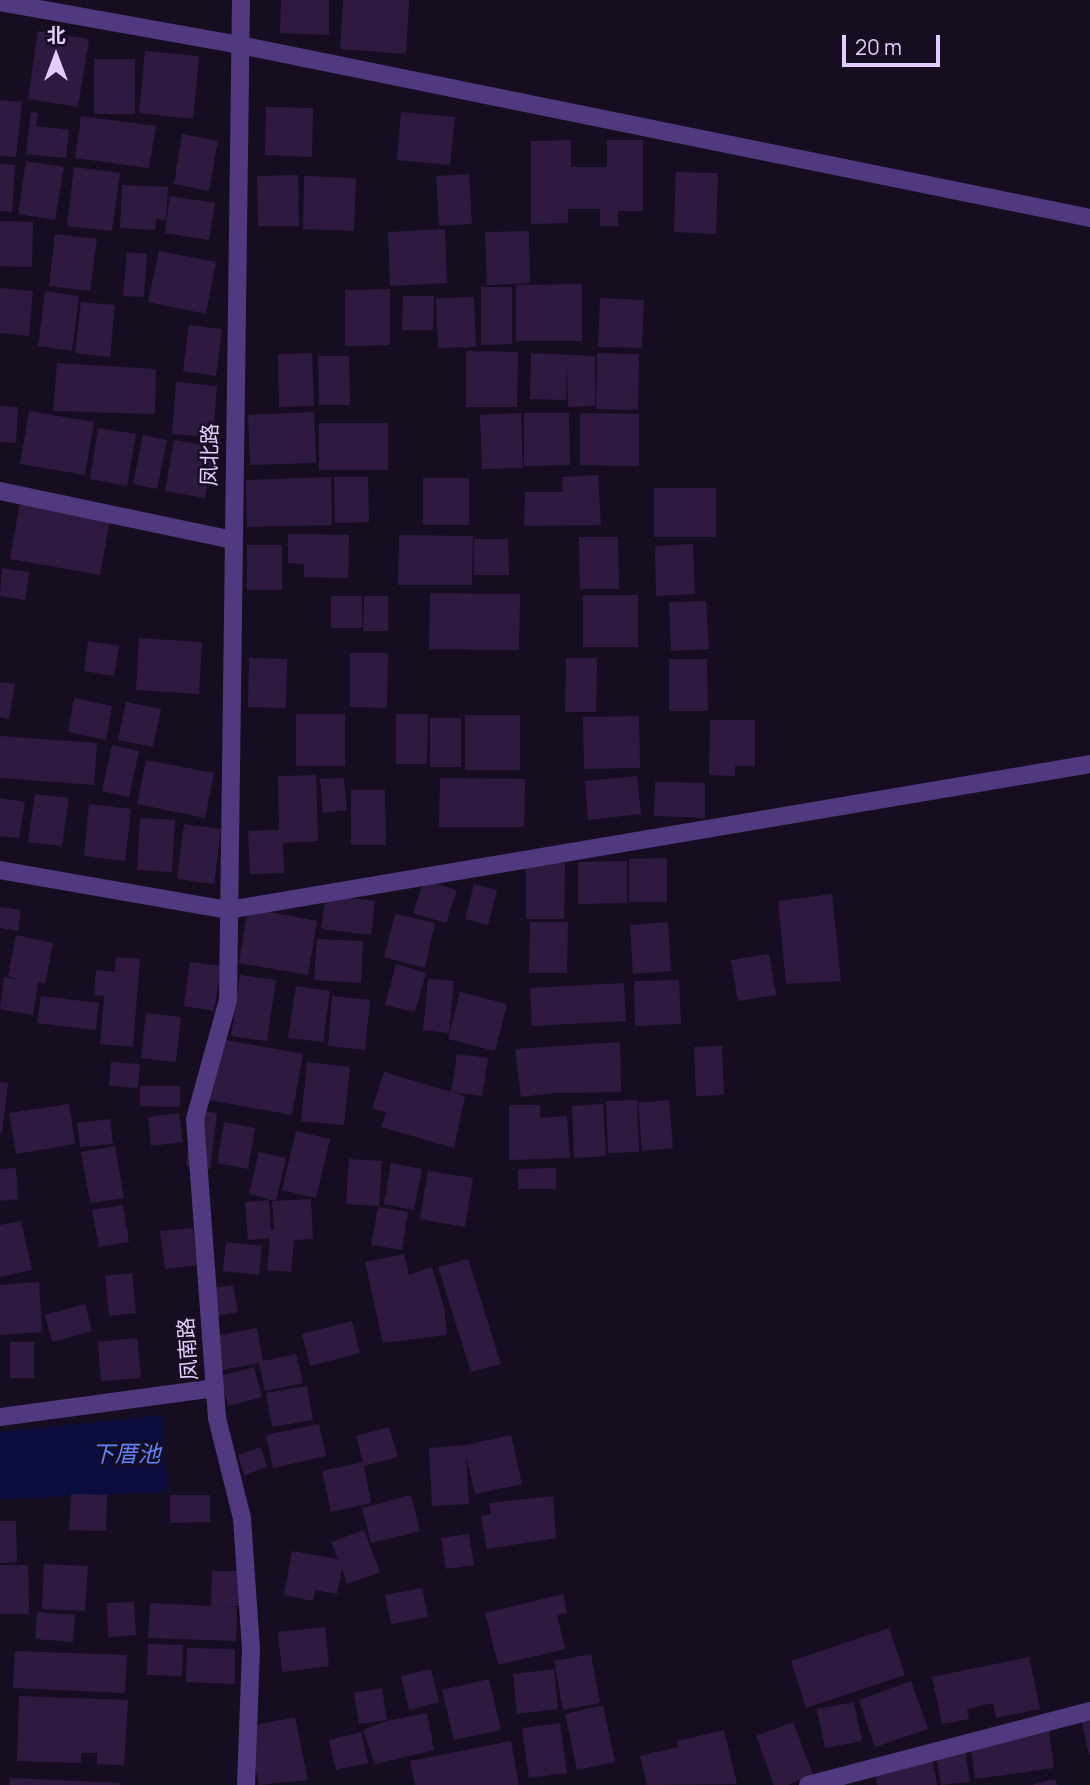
<!DOCTYPE html>
<html>
<head>
<meta charset="utf-8">
<style>
  body { margin:0 }
  #map { position:relative; width:1090px; height:1785px; overflow:hidden; background:#170d21; font-family:Manrope,"Noto Sans SC",sans-serif }
  canvas { display:block }
  .north { position:absolute; left:21px; top:21px; width:70px; height:70px; -webkit-text-stroke:5px #170d21; paint-order:stroke; rotate:0deg; font-size:19px; font-weight:700; line-height:28px; text-align:center; color:#e2cefe }
  .north::after { content:''; display:block; margin:auto; width:24px; height:32px; background:#e2cefe; clip-path:polygon(50% 0,100% 100%,50% 72%,0 100%) }
  .scale { position:absolute; left:842px; top:35px; width:98px; height:32px; box-sizing:border-box; border:4px solid #e2cefe; border-top:0; padding-left:9px; font-size:21px; line-height:24px; white-space:nowrap; color:#e2cefe; -webkit-text-stroke:5px #170d21; paint-order:stroke }
</style>
</head>
<body>
<div id="map">
<canvas width="1090" height="1785"></canvas>
<div class="north">北</div>
<div class="scale">20 m</div>
</div>
<script>
const ctx = document.querySelector('canvas').getContext('2d');
ctx.lineJoin = 'round';
function fillPath(path, color) {
  ctx.fillStyle = color;
  ctx.fill(path, 'evenodd');
}
function poly(rows) {
  const path = new Path2D();
  for (const r of rows) {
    path.moveTo(r[0], r[1]);
    for (let i = 2; i < r.length; i += 2) path.lineTo(r[i], r[i + 1]);
  }
  return path;
}
function stroke(path, color, width, dash) {
  ctx.strokeStyle = color;
  ctx.lineWidth = width;
  ctx.lineCap = dash ? 'butt' : 'round';
  ctx.setLineDash(dash || []);
  ctx.stroke(path);
}
function write(font, color, halo, rows, align = 'center') {
  ctx.font = font + ' Manrope,"Noto Sans SC",sans-serif';
  ctx.lineWidth = 5;
  ctx.setLineDash([]);
  ctx.textBaseline = 'middle';
  ctx.strokeStyle = halo;
  ctx.fillStyle = color;
  for (const [text, x, y, turn = 0] of rows) {
    ctx.save();
    ctx.translate(x, y);
    ctx.rotate((+turn || 0) * Math.PI / 180);
    ctx.textAlign = isNaN(turn) ? turn : align;
    if (halo) ctx.strokeText(text, 0, 0);
    ctx.fillText(text, 0, 0);
    ctx.restore();
  }
}
fillPath(poly([
  [162,1415,168,1492,0,1499,0,1432]
]), '#0a0d3d');
fillPath(poly([
  [281,0,329,0,329,35,280,33],
  [343,0,409,0,406,54,340,49],
  [38,31,89,39,78,107,28,99],
  [145,51,199,56,193,119,139,113],
  [94,59,135,59,135,114,94,114],
  [0,100,22,102,16,157,0,156],
  [266,107,313,108,312,157,265,155],
  [31,112,38,113,36,126,69,130,66,158,26,154],
  [401,112,455,117,450,165,397,160],
  [81,116,156,126,149,168,75,158],
  [182,134,218,141,209,191,174,184],
  [571,140,571,167,607,167,607,140,643,140,643,211,618,211,618,226,600,226,600,209,568,209,568,223,531,224,531,141],
  [26,161,64,167,55,220,18,214],
  [0,164,15,165,12,212,0,211],
  [74,167,120,173,112,231,67,226],
  [676,172,718,173,716,234,674,232],
  [469,174,472,224,439,226,436,176],
  [298,175,299,226,258,226,257,176],
  [304,176,356,178,354,231,303,229],
  [122,185,168,187,166,220,156,219,155,230,120,228],
  [170,196,215,203,209,240,165,233],
  [0,221,33,222,32,267,0,266],
  [445,229,447,283,390,286,388,232],
  [529,231,530,283,487,285,485,232],
  [55,234,97,239,90,291,49,286],
  [159,251,216,262,206,314,148,302],
  [127,252,147,254,144,297,123,296],
  [582,284,582,341,516,341,516,285],
  [481,287,512,287,512,344,481,345],
  [0,288,33,291,29,336,0,333],
  [390,289,390,345,345,346,345,290],
  [45,291,79,296,72,351,38,346],
  [403,296,434,296,433,330,402,330],
  [474,297,476,347,438,348,436,298],
  [600,298,644,300,642,348,598,347],
  [81,302,115,305,110,357,75,353],
  [189,325,222,329,216,376,183,371],
  [466,351,518,352,517,407,466,407],
  [312,353,314,406,279,407,278,354],
  [531,353,595,356,595,406,568,407,567,364,566,400,530,399],
  [597,353,639,354,638,410,596,409],
  [318,356,349,356,350,405,319,405],
  [57,363,156,369,155,414,53,411],
  [176,382,217,386,213,437,172,434],
  [0,406,18,407,16,443,0,442],
  [29,411,94,422,85,475,20,464],
  [314,412,316,463,250,465,248,415],
  [521,413,523,468,482,469,480,415],
  [524,413,569,413,570,465,524,466],
  [580,413,639,414,639,466,580,465],
  [319,423,388,423,388,470,319,470],
  [98,428,136,434,127,486,90,479],
  [143,435,167,440,157,489,133,484],
  [174,440,214,447,205,498,165,491],
  [598,475,601,525,524,526,525,492,563,492,562,477],
  [331,477,332,525,247,527,246,480],
  [334,477,368,477,369,522,335,523],
  [423,478,469,478,469,525,423,525],
  [654,488,716,488,716,537,654,537],
  [21,497,111,513,100,575,10,559],
  [288,534,349,535,348,578,304,577,304,564,288,563],
  [399,535,473,536,472,585,398,585],
  [579,537,618,537,619,589,580,589],
  [474,539,508,539,509,575,474,575],
  [693,544,695,594,656,596,655,546],
  [247,545,282,545,282,590,247,590],
  [2,568,29,572,25,600,0,596],
  [430,593,520,594,519,650,429,649],
  [583,595,638,595,638,647,583,647],
  [331,596,362,596,362,628,331,628],
  [364,596,388,596,388,631,363,631],
  [706,601,709,649,671,651,669,602],
  [139,638,202,642,199,694,136,690],
  [88,641,119,646,114,676,84,671],
  [350,653,388,653,387,708,350,707],
  [249,658,287,659,286,708,248,707],
  [566,658,597,658,596,712,565,712],
  [669,659,707,659,708,711,669,711],
  [0,682,15,684,9,719,0,717],
  [74,698,112,706,106,740,68,732],
  [126,702,161,709,153,747,118,740],
  [296,714,345,714,345,766,296,766],
  [396,714,428,714,427,764,396,764],
  [465,715,520,715,520,770,465,770],
  [639,716,640,768,584,769,583,717],
  [430,718,461,718,461,767,430,767],
  [710,720,755,720,755,766,735,766,735,776,709,775],
  [0,736,97,743,94,785,0,778],
  [112,745,139,751,129,797,102,791],
  [146,760,214,773,205,818,137,804],
  [316,775,318,841,283,843,284,873,250,874,248,831,279,830,278,776],
  [637,776,641,814,588,820,585,781],
  [344,778,347,810,323,813,320,779],
  [440,778,525,779,524,827,439,827],
  [655,782,705,783,705,818,654,816],
  [351,790,385,790,386,845,351,845],
  [35,794,69,798,62,846,28,842],
  [0,798,25,802,19,838,0,836],
  [89,804,131,809,125,861,84,856],
  [140,818,175,820,172,872,137,870],
  [184,824,221,829,214,884,177,879],
  [667,858,667,902,629,902,629,859],
  [627,861,627,903,578,904,578,862],
  [526,863,565,863,564,919,526,919],
  [424,880,457,890,446,923,413,913],
  [474,884,497,890,488,925,465,919],
  [832,894,841,981,786,984,778,901],
  [326,895,375,901,371,935,321,929],
  [0,907,21,910,18,931,0,928],
  [248,908,317,921,308,975,239,963],
  [395,914,435,923,425,968,384,957],
  [530,922,568,922,567,973,529,973],
  [668,922,671,971,633,974,630,925],
  [16,935,53,943,45,984,38,982,33,1015,0,1009,4,977,21,980,8,976],
  [317,939,363,941,361,983,314,980],
  [769,954,776,995,738,1001,731,960],
  [116,957,140,959,133,1047,100,1044,104,996,94,995,96,970,115,972],
  [190,962,221,966,214,1011,184,1006],
  [396,964,426,973,415,1012,385,1005],
  [240,975,276,980,267,1041,231,1036],
  [428,979,454,981,449,1033,423,1030],
  [679,980,681,1024,635,1026,634,981],
  [624,983,626,1021,532,1026,530,988],
  [296,986,330,991,323,1042,288,1038],
  [460,992,507,1004,495,1051,448,1039],
  [41,996,99,1003,96,1030,37,1023],
  [332,996,370,1000,365,1050,328,1046],
  [146,1013,181,1017,176,1062,141,1058],
  [214,1038,303,1054,292,1115,203,1099],
  [620,1042,621,1092,554,1093,521,1097,515,1049],
  [722,1046,724,1095,696,1096,694,1047],
  [457,1054,488,1058,482,1096,451,1092],
  [111,1062,140,1064,138,1088,109,1086],
  [307,1062,350,1067,344,1125,301,1121],
  [384,1072,465,1096,454,1148,381,1127,386,1112,372,1109],
  [0,1082,8,1083,2,1133,0,1133],
  [140,1086,180,1086,180,1107,140,1106],
  [637,1100,639,1152,608,1153,606,1101],
  [669,1100,673,1148,642,1151,638,1103],
  [69,1104,75,1144,16,1154,9,1113],
  [603,1104,606,1156,574,1158,572,1106],
  [509,1105,540,1105,540,1118,567,1116,570,1158,509,1160],
  [193,1110,217,1113,210,1169,186,1166],
  [179,1113,183,1142,151,1146,148,1117],
  [110,1119,113,1144,80,1147,77,1123],
  [224,1122,255,1128,248,1169,217,1163],
  [296,1131,330,1139,316,1198,282,1190],
  [115,1146,124,1198,90,1203,81,1152],
  [259,1152,286,1158,276,1201,249,1194],
  [349,1159,382,1161,379,1206,346,1204],
  [391,1163,422,1169,414,1210,384,1204],
  [16,1168,18,1199,0,1201,0,1169],
  [556,1168,556,1189,518,1189,518,1169],
  [428,1171,473,1178,465,1227,420,1219],
  [311,1199,313,1239,294,1240,291,1272,267,1270,270,1238,248,1240,245,1202,269,1200,271,1230,274,1230,272,1201],
  [123,1205,129,1242,99,1247,92,1210],
  [378,1207,408,1212,402,1250,371,1245],
  [21,1221,32,1270,0,1277,0,1225],
  [193,1228,197,1265,165,1269,160,1231],
  [226,1242,262,1246,259,1275,223,1271],
  [404,1254,409,1275,432,1267,444,1307,447,1335,383,1343,365,1262],
  [468,1259,501,1364,471,1372,438,1267],
  [132,1273,136,1313,109,1316,105,1276],
  [39,1282,42,1332,0,1335,0,1285],
  [233,1285,238,1312,217,1316,212,1288],
  [85,1304,92,1331,52,1342,45,1315],
  [352,1321,360,1353,310,1366,302,1334],
  [257,1328,263,1361,296,1354,303,1383,265,1391,259,1363,222,1370,216,1336],
  [137,1338,141,1378,101,1381,98,1342],
  [10,1342,34,1342,34,1378,10,1378],
  [254,1367,262,1397,228,1406,220,1376],
  [307,1386,313,1420,272,1427,266,1393],
  [319,1424,326,1456,273,1468,266,1435],
  [389,1427,398,1457,364,1466,371,1503,331,1512,322,1471,363,1462,356,1436],
  [511,1435,522,1484,475,1494,466,1456,469,1504,432,1506,429,1448,466,1445],
  [261,1447,267,1467,244,1475,238,1455],
  [71,1494,107,1495,106,1531,69,1530],
  [170,1495,210,1495,210,1522,170,1523],
  [411,1495,420,1531,371,1543,362,1508],
  [553,1496,556,1538,487,1549,481,1516,491,1514,489,1503],
  [0,1521,16,1521,17,1562,0,1563],
  [364,1530,380,1572,347,1584,342,1569,337,1594,315,1590,313,1601,284,1595,292,1551,338,1559,331,1542],
  [469,1534,474,1565,446,1569,441,1538],
  [44,1564,88,1566,85,1611,42,1609],
  [0,1565,28,1565,29,1614,0,1614],
  [212,1571,243,1571,243,1606,224,1606,237,1607,236,1641,148,1638,150,1603,211,1606],
  [422,1588,428,1617,391,1624,385,1595],
  [563,1594,567,1613,557,1615,565,1649,498,1665,485,1613],
  [134,1602,136,1635,108,1637,107,1603],
  [37,1612,75,1615,73,1642,35,1639],
  [325,1627,329,1666,282,1672,278,1632],
  [889,1628,905,1675,806,1708,791,1661],
  [148,1644,183,1645,182,1676,147,1675],
  [187,1648,235,1649,235,1684,186,1682],
  [15,1651,127,1655,125,1693,13,1688],
  [591,1654,600,1703,563,1710,554,1661],
  [1029,1657,1040,1709,996,1718,993,1703,967,1709,969,1719,942,1724,932,1677],
  [431,1669,439,1702,409,1710,401,1676],
  [554,1669,558,1709,517,1714,513,1674],
  [489,1679,501,1730,454,1740,442,1690],
  [911,1681,928,1729,875,1747,859,1700],
  [382,1688,387,1720,359,1724,354,1693],
  [19,1696,128,1700,124,1765,97,1764,97,1753,81,1753,81,1763,17,1761],
  [854,1702,862,1741,825,1748,817,1709],
  [603,1705,615,1762,577,1770,565,1714],
  [1090,1711,1090,1755,1089,1755,1080,1713],
  [427,1713,434,1750,375,1764,363,1730,386,1721],
  [295,1717,308,1780,259,1785,247,1727],
  [793,1722,813,1775,788,1785,774,1785,756,1736],
  [560,1723,567,1773,529,1778,522,1728],
  [1048,1723,1054,1768,975,1779,969,1734],
  [724,1730,737,1784,647,1785,640,1756,678,1747,677,1741],
  [361,1732,368,1763,336,1770,329,1740],
  [511,1741,519,1785,415,1785,410,1761],
  [964,1743,970,1782,941,1785,935,1747],
  [931,1750,937,1785,877,1785,873,1760],
  [10,1778,120,1783,120,1785,9,1785],
  [1055,1779,1057,1785,1033,1785,1033,1784]
]), '#2e1a41');
stroke(poly([
  [241,0,228,1000,195,1119,217,1418,242,1518,251,1649,246,1785],
  [0,2,240,45,1090,218],
  [0,491,233,540],
  [0,870,228,910,1090,764],
  [0,1417,215,1388],
  [808,1785,1090,1711]
]), '#51397f', 18);
write('21px', '#e2cefe', '#170d21', [
  ["凤北路",211,455,-89],
  ["凤南路",189,1349,-94]
]);
write('italic 23px', '#5e83fc', '#170d21', [
  ["下厝池",126,1456]
]);
</script>
</body>
</html>
